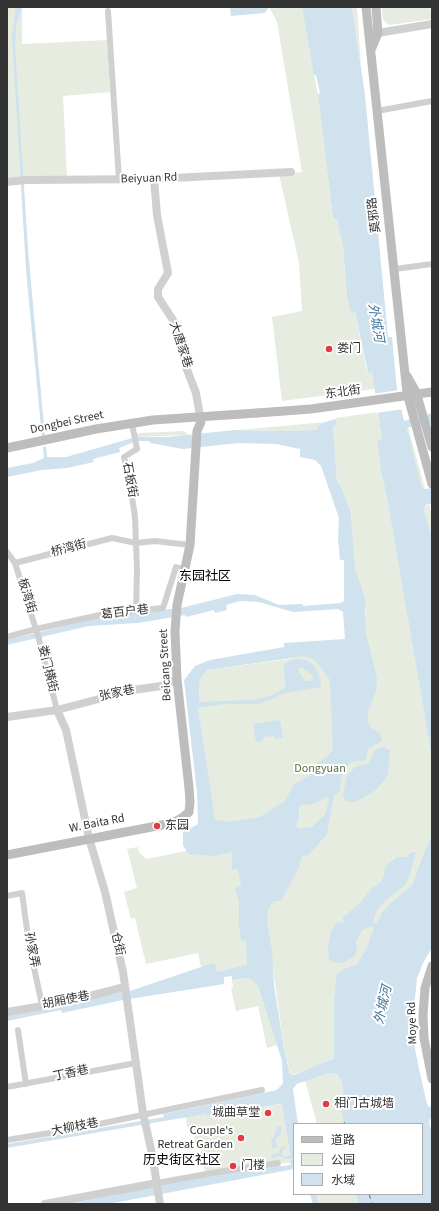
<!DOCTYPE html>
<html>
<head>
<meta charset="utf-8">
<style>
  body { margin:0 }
  #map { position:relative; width:439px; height:1211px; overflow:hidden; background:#fff; font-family:"Source Sans 3","Noto Sans SC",sans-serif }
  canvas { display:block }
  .frame { position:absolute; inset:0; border:8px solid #333; pointer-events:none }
  .legend { position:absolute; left:293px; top:1123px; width:130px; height:72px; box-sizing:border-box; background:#fff; border:1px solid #adadad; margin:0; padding:5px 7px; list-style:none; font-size:12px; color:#333 }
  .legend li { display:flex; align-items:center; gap:8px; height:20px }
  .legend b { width:20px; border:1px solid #adadad }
</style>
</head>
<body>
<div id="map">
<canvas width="439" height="1211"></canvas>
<div class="frame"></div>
<ul class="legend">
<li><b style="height:5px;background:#bdbdbd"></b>道路</li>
<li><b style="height:11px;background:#e6ecdf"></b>公园</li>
<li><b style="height:11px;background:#cfe2ee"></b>水域</li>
</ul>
</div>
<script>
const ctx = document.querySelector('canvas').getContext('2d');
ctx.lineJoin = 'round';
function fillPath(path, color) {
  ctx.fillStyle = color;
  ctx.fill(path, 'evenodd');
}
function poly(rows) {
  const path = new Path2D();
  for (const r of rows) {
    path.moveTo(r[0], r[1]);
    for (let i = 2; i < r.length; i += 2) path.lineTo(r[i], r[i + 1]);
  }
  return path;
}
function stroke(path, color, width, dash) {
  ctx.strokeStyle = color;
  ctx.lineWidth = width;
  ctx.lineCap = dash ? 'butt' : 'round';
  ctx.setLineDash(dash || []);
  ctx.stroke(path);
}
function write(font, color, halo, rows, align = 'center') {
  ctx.font = font + ' "Source Sans 3","Noto Sans SC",sans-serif';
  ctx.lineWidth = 4;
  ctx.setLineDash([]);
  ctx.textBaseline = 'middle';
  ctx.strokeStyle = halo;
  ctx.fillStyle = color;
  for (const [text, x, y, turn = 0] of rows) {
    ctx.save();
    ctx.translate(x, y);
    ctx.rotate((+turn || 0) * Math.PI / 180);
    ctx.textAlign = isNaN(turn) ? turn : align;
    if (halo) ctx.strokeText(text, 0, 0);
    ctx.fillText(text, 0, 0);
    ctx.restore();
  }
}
fillPath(poly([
  [7,7,22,7,22,44,107,40,110,92,63,96,67,176,7,179],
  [269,7,302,7,318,95,333,218,337,220,343,247,347,296,351,312,355,312,367,372,372,372,375,389,282,401,272,317,302,311,299,263,279,174,302,172,277,22],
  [352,7,357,7,361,67],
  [382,7,430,7,432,19,389,25,383,20],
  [378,412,382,439,377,440,381,472,386,493,432,758,432,836,424,852,412,885,383,911,366,949,357,964,341,970,336,975,334,999,334,1057,316,1067,291,1075,285,1054,273,969,244,967,217,972,215,964,201,967,198,953,146,964,135,918,131,919,124,892,137,888,127,849,138,847,139,852,146,859,186,851,213,816,198,708,199,683,204,672,207,670,290,659,367,641,365,622,366,611,355,568,351,513,341,486,337,481,333,425,336,424,336,418],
  [325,422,319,425,316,430,276,431,239,430],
  [408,427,425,489,422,488,407,432],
  [184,431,189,435,137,437,137,434,140,433],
  [429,504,432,516,432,537,424,509],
  [247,978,254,981,258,986,277,1045,267,1048,258,1006,236,1011,231,988,233,987,232,980],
  [328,1073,337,1074,342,1082,343,1096,339,1098,344,1124,317,1124,305,1080],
  [282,1104,291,1163,279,1163,205,1172,200,1145,196,1146,193,1126,187,1127,186,1117,206,1114,207,1116],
  [316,1194,356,1194,358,1204,319,1204]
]), '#e6ecdf');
fillPath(poly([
  [16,7,22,7,16,25,15,46,28,249,45,437,42,438,26,270,12,35],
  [230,7,269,7,265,13,231,16],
  [302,7,352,7,365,95,388,337,392,337,397,390,404,421,432,413,432,423,409,427,407,429,422,488,425,489,432,488,432,503,426,505,424,510,432,537,432,758,386,493,381,472,377,440,382,439,372,372,368,373,355,312,351,313,347,296,343,247,337,220,333,218,318,95,320,93,316,75,314,75],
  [336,419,336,425,333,425,337,481,341,486,351,513,355,568,365,598,366,633,377,678,376,691,368,711,368,722,371,728,380,733,382,741,368,749,366,760,351,762,345,769,341,777,340,792,334,795,327,834,308,855,302,856,299,867,281,901,274,901,268,909,267,923,272,950,274,985,285,1054,290,1074,294,1075,332,1059,334,1057,334,999,336,975,341,970,357,964,366,949,374,928,371,926,362,930,356,941,357,949,355,956,343,963,333,962,329,959,328,947,331,931,337,922,343,923,343,917,359,904,371,889,380,883,384,877,385,868,387,865,397,857,407,857,410,853,416,852,409,877,405,885,384,902,377,910,373,921,374,923,377,923,383,911,390,904,412,885,424,852,432,836,432,948,424,961,417,978,413,1018,413,1038,419,1069,427,1104,429,1107,432,1106,432,1115,429,1122,432,1135,432,1204,358,1204,356,1194,422,1194,422,1124,344,1124,339,1098,343,1096,342,1082,337,1074,328,1073,297,1084,293,1089,298,1124,294,1124,294,1169,108,1204,70,1204,192,1178,274,1166,286,1166,291,1164,290,1157,289,1159,287,1159,278,1156,274,1159,271,1156,273,1154,279,1153,280,1149,286,1146,285,1149,282,1150,283,1152,281,1156,283,1155,285,1157,290,1155,282,1105,280,1104,206,1116,206,1114,170,1120,7,1148,7,1144,164,1117,163,1114,277,1090,283,1083,282,1061,258,986,252,980,247,978,232,980,232,976,224,977,224,984,123,1000,62,1013,61,1010,7,1021,7,1015,130,991,201,967,215,963,217,972,247,965,246,940,241,941,239,925,239,902,235,888,241,886,238,869,232,870,232,852,215,856,189,854,183,846,183,832,198,824,197,792,184,680,195,666,210,660,284,647,284,643,345,639,343,612,338,609,293,612,259,602,240,601,226,605,227,610,215,613,214,610,186,617,185,615,138,623,89,626,7,645,7,640,105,616,181,608,237,594,255,595,279,605,303,604,303,606,341,603,344,601,344,560,340,560,338,539,339,518,321,466,315,460,300,457,300,449,276,444,239,443,183,449,150,443,149,441,137,441,119,448,120,452,93,459,94,462,67,468,42,470,7,477,7,468,33,463,44,458,43,447,44,446,46,447,47,457,66,457,136,437,167,437,235,430,276,431,316,430,319,425,325,422],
  [306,656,315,660,330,680,333,750,327,757,317,763,309,776,294,784,285,801,260,817,229,822,215,820,198,708,223,704,256,704,271,700,281,694,321,687,321,685,318,672,312,664,306,660,296,659,289,661,284,665,284,673,286,684,285,688,270,696,253,700,199,702,199,683,202,676,207,670],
  [301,667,311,674,313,677,311,681,306,681,302,677,298,669],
  [328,796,329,798,327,808,324,816,312,827,298,829,296,824,299,818,299,807,304,804,311,805],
  [280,720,283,738,276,739,274,736,264,737,262,741,256,742,253,724],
  [382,747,390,750,388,775,376,790,356,802,346,802,343,795,347,776,355,767,369,763,374,751],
  [278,1126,282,1127,280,1135,275,1140,278,1147,272,1148,271,1140,274,1136],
  [310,1194,316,1194,319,1204,313,1204]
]), '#cfe2ee');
fillPath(poly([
  [399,390,404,409,376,413,373,394]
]), '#fff');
stroke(poly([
  [344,1122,345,1124],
  [369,1194,372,1204]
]), '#3f7597', 1, [5, 4]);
stroke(poly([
  [108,11,119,180],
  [377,111,432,101],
  [395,269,432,264],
  [132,424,137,449,124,457,131,490,135,517,137,570,136,611],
  [7,552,15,563,112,538,136,543,155,541,190,545],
  [15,563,39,639,57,710],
  [7,637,36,629,109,613,163,608,176,567,185,570],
  [7,896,22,893,29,944,42,1005],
  [18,1030,26,1084],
  [7,1087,136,1063],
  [7,1140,80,1128,262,1090],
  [157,1183,212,1173,278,1163]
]), '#d0d0d0', 6);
stroke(poly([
  [372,34,432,24],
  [154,179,157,215,168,273,158,289,158,297,175,323,186,367,196,393,201,422],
  [7,182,25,180,154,179,291,172],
  [57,710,66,730,89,838,105,892,123,972,143,1113,152,1154,160,1204],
  [7,717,57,710,133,690,161,686,177,679],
  [7,1012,66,1002,125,987],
  [45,1204,157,1183]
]), '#d0d0d0', 8);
stroke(poly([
  [366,7,407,393,432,484],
  [371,50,378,33,376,7],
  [407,376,416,392,432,447],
  [7,448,96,429,153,420,257,413],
  [7,855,172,823,182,818,189,812,190,802,189,788,177,679,175,631,177,605,190,545,197,431,201,422],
  [432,966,425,988,423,1015,424,1038,432,1079]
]), '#bdbdbd', 9);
stroke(poly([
  [257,413,311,409,432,392]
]), '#bdbdbd', 9);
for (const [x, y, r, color] of [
  [329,349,4,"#e63946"],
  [157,826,4,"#e63946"],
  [326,1104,4,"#e63946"],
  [268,1113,4,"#e63946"],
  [241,1138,4,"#e63946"],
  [233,1166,4,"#e63946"]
]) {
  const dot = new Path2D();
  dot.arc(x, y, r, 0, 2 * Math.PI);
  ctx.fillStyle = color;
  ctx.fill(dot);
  stroke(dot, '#fff', 1.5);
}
write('12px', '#333', '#fff', [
  ["Beiyuan Rd",149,179,-2],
  ["莫邪路",375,215,-97],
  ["大唐家巷",180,345,72],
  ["东北街",343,393,-8],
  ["Dongbei Street",67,423,-12],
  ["石板街",129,480,80],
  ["桥湾街",69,549,-15],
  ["板湾街",26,596,73],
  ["葛百户巷",125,613,-7],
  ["Beicang Street",166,665,-93],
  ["娄门横街",47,669,76],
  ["张家巷",117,694,-12],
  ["W. Baita Rd",97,824,-11],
  ["仓街",117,944,77],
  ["孙家弄",31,950,80],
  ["胡厢使巷",66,1001,-11],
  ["Moye Rd",413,1023,-92],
  ["丁香巷",71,1074,-12],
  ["大柳枝巷",75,1128,-11]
]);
write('12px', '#333', '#fff', [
  ["娄门",337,349],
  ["东园",165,826],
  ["相门古城墙",334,1104],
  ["城曲草堂",260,1113,"right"],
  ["Couple's",233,1131,"right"],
  ["Retreat Garden",233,1145,"right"],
  ["门楼",241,1166]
], 'left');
write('12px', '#56703f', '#fff', [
  ["Dongyuan",320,769]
]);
write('italic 13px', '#3f7597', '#fff', [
  ["外城河",375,323,80],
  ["外城河",384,1005,-77]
]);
write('13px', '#000', '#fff', [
  ["东园社区",205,577],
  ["历史街区社区",182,1161]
]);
</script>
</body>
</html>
